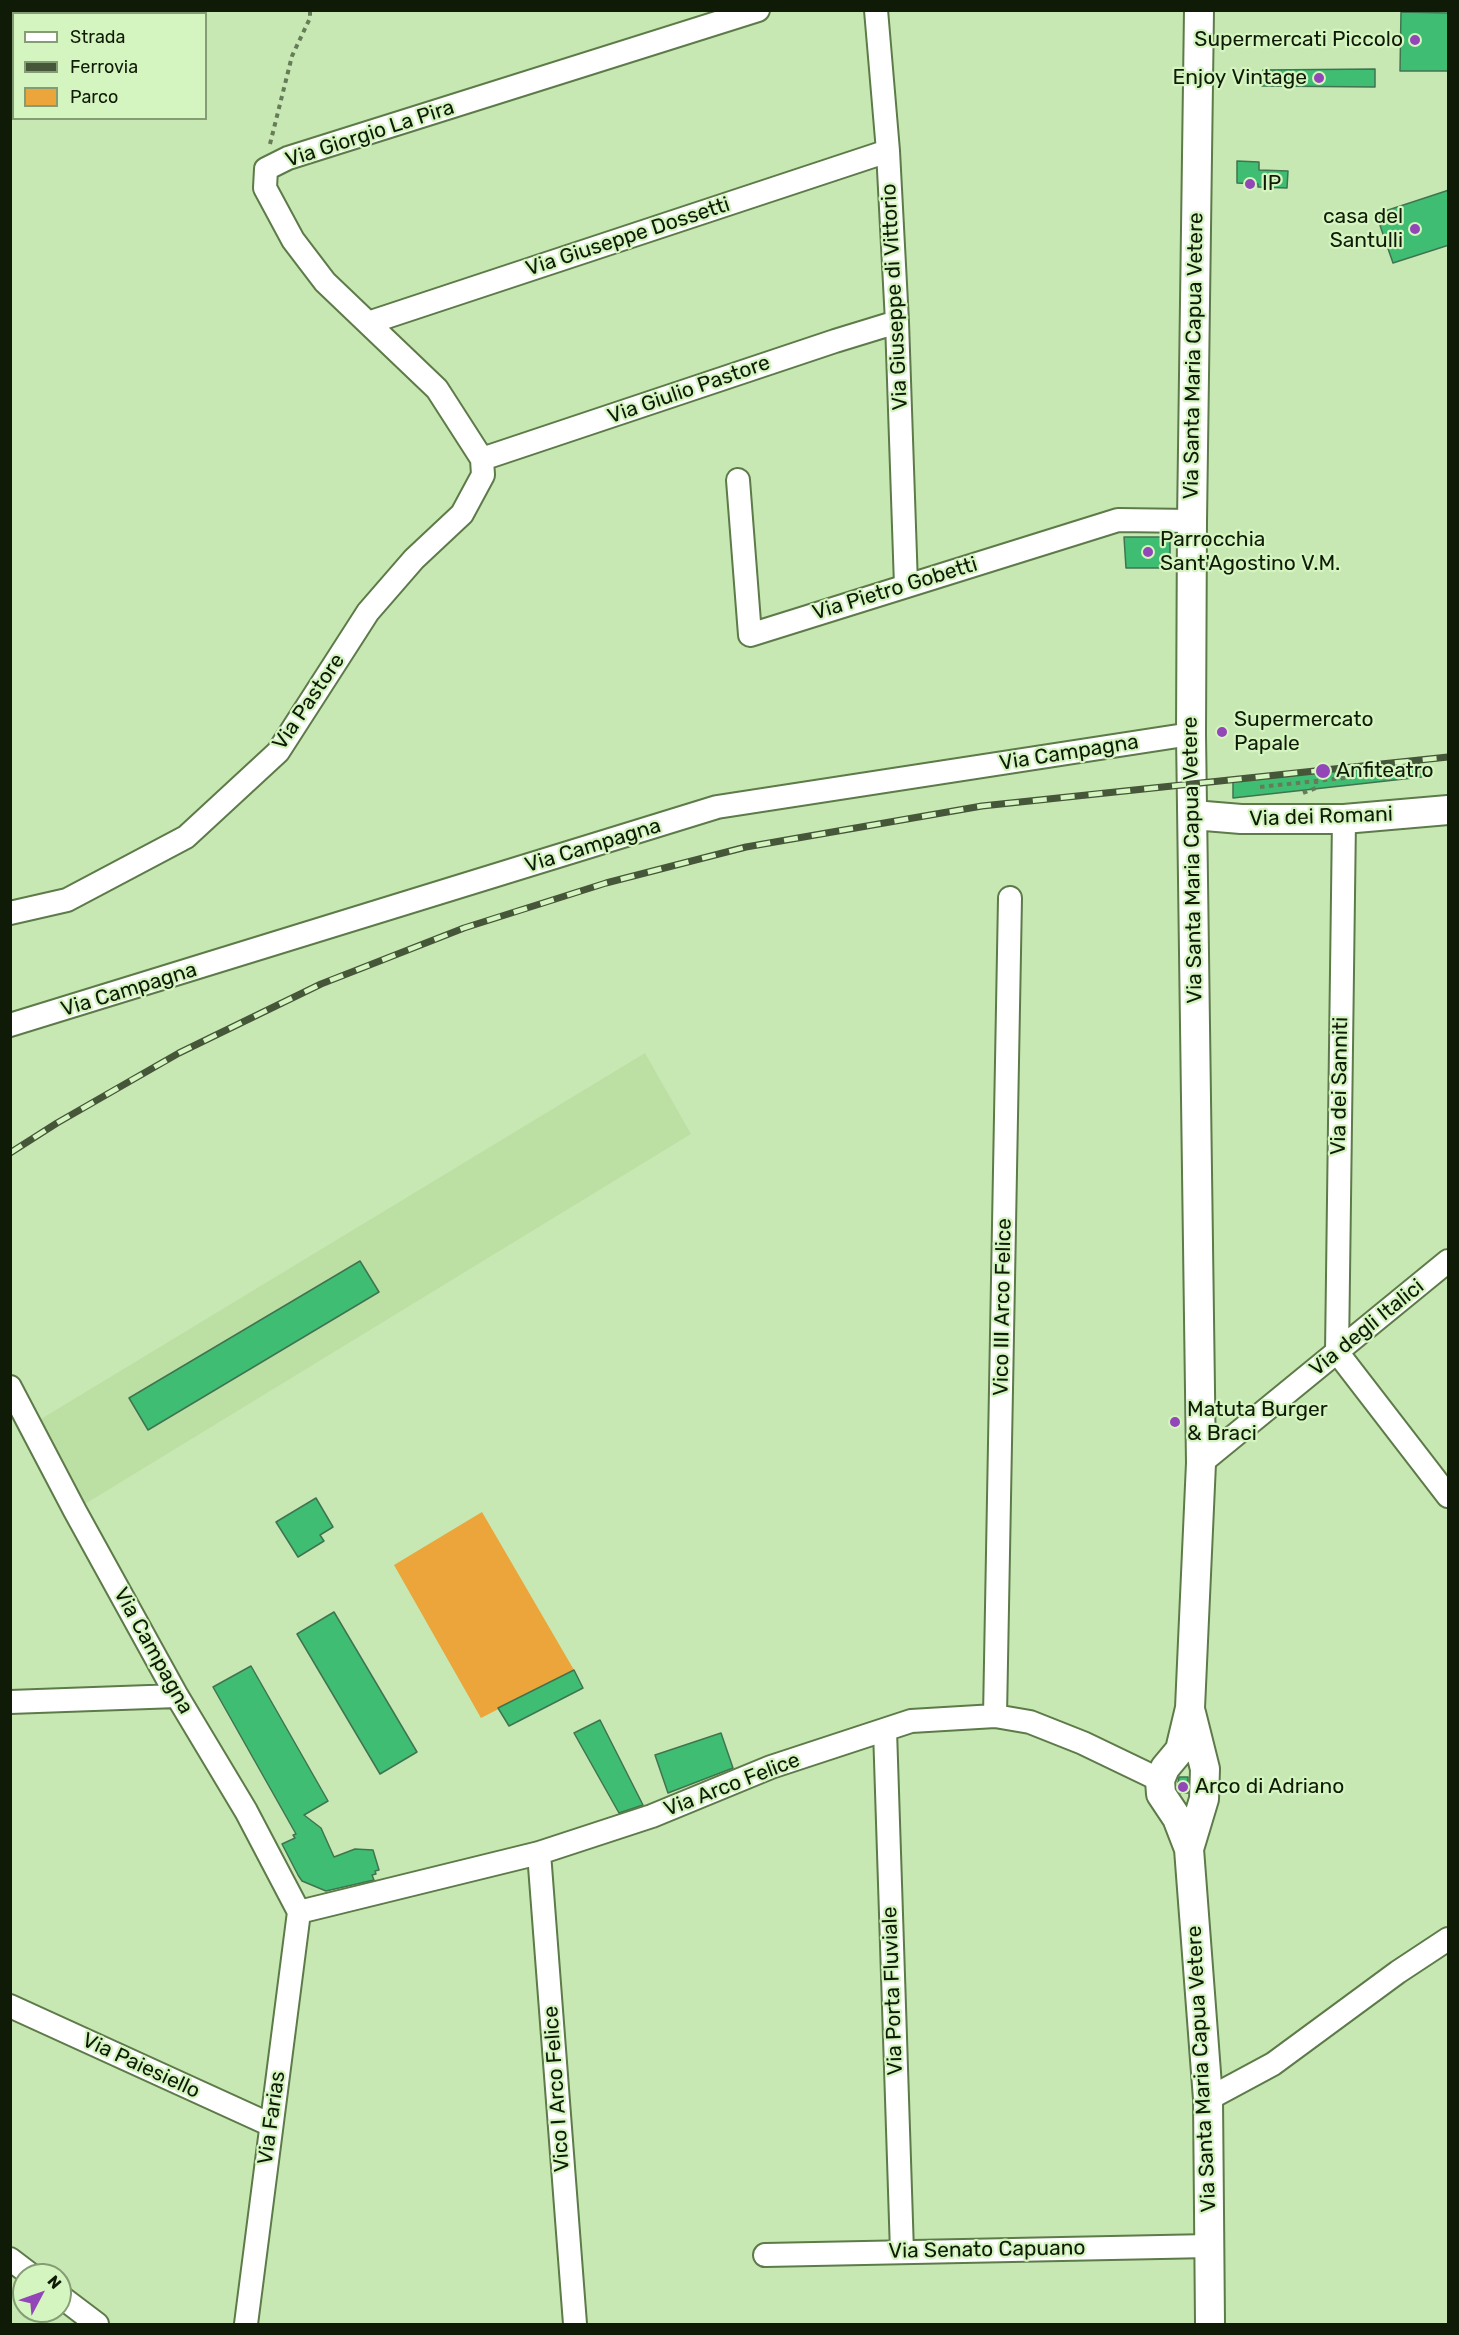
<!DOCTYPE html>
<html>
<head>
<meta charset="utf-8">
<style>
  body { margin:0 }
  #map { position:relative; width:1459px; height:2335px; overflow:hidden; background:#c7e8b3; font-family:Rubik,sans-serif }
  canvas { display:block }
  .frame { position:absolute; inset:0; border:12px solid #0f1a07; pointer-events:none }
  .legend { position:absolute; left:12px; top:12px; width:195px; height:108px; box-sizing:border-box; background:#d4f5bf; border:2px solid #859d75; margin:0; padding:8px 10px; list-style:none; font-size:18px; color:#0f1a07 }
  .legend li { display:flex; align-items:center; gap:12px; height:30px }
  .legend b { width:30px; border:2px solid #859d75 }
  .north { position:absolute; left:12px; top:2263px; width:60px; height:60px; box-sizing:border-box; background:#d4f5bf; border:2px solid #859d75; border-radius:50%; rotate:49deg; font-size:16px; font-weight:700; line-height:24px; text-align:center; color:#0f1a07 }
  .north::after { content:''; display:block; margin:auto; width:21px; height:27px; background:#9346b7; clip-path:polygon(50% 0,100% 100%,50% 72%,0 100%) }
</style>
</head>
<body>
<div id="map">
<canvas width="1459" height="2335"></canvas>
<div class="frame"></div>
<ul class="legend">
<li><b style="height:8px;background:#fff"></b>Strada</li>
<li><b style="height:8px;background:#455639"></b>Ferrovia</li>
<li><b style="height:16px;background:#eba53a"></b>Parco</li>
</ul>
<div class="north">N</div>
</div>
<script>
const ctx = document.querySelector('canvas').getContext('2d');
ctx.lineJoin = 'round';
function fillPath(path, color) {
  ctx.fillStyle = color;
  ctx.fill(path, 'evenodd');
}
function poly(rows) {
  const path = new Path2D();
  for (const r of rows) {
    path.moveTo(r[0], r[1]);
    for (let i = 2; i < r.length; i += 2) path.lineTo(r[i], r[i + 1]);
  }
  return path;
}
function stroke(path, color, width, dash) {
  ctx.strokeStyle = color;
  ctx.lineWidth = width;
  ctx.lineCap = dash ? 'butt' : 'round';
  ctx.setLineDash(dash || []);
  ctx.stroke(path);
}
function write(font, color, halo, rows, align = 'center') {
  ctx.font = font + ' Rubik,sans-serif';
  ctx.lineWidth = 4.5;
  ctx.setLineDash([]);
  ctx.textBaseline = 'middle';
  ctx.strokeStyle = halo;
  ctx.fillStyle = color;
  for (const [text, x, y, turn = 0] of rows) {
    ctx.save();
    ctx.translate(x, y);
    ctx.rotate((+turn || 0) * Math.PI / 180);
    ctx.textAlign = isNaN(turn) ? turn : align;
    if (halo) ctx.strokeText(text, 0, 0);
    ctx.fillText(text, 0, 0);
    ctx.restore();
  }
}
fillPath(poly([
  [645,1053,691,1134,85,1504,41,1419]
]), '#bce0a4');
fillPath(poly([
  [11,10,123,10,123,11,119,14,14,14,14,89,11,91],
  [482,1512,574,1670,481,1718,394,1565]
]), '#eba53a');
const building = poly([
  [1401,12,1449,13,1449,71,1400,71,1401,12],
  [1375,69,1375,87,1262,86,1263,70,1375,69],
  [1237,161,1259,162,1259,170,1288,171,1287,188,1258,187,1258,184,1237,183,1237,161],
  [1449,190,1449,245,1393,263,1376,214,1449,190],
  [1124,537,1170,537,1170,568,1126,568,1124,537],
  [1419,761,1422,777,1233,798,1233,780,1419,761],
  [360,1261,379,1292,148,1430,129,1398,360,1261],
  [316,1498,333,1527,320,1535,324,1541,298,1557,276,1522,316,1498],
  [334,1612,417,1752,380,1774,297,1634,334,1612],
  [251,1666,328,1801,304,1815,321,1828,334,1857,355,1849,373,1850,379,1870,375,1871,376,1874,372,1875,374,1880,326,1891,302,1881,298,1875,282,1844,295,1838,293,1835,296,1834,213,1687,251,1666],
  [574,1670,583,1688,509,1726,498,1708,574,1670],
  [600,1720,643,1805,619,1813,574,1733,600,1720],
  [721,1733,733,1768,668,1793,655,1755,721,1733],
  [1179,1777,1188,1777,1188,1793,1180,1793,1177,1788,1179,1777]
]);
fillPath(building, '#3fbd72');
stroke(building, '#407451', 1.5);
const minor = poly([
  [876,10,888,151,897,322,906,585],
  [368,323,888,151],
  [482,459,835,341,897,322],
  [738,480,750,635,1118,520,1192,521],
  [1344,819,1337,1352,1448,1496],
  [10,913,67,900,186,837,278,752,368,612,414,559,462,514,483,475,482,459,437,389,325,282,293,240,265,188,266,169,288,158,758,10],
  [10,1025,717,807,1191,734],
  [10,1387,75,1511,177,1696,246,1811,299,1912],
  [1201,1463,1448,1261],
  [10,1702,177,1696],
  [995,1716,1010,898],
  [885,1730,902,2252],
  [539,1853,575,2324],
  [299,1912,539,1853,652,1816,771,1767,911,1721,995,1716,1030,1722,1083,1743,1160,1780],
  [10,2006,271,2125],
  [1208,2099,1273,2064,1398,1972,1448,1939],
  [765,2255,1210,2246],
  [10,2259,31,2275],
  [60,2296,97,2324],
  [246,2324,299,1912]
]);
const major = poly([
  [1199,10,1192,521,1191,734,1201,1463,1190,1708,1180,1750,1165,1768,1160,1780,1161,1794,1177,1818,1189,1849,1208,2099,1210,2324],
  [1193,815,1241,819,1344,819,1448,810],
  [1189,1849,1204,1799,1205,1769,1191,1713]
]);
stroke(minor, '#5d7a49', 26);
stroke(major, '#5d7a49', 32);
stroke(poly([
  [270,144,292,56,310,18,310,10],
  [1260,787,1410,771],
  [1303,793,1316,788,1316,781]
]), '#667b58', 4, [4.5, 4.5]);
stroke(minor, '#fff', 22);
stroke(major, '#fff', 28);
const rail = poly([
  [10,1153,57,1123,179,1053,321,984,464,928,606,883,746,847,982,806,1448,757]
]);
stroke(rail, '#455639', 7);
stroke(rail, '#d4f5bf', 4.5, [14]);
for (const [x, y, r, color] of [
  [1415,40,6,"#9346b7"],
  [1319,78,6,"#9346b7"],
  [1250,184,6,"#9346b7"],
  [1415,229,6,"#9346b7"],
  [1148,552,6,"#9346b7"],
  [1222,732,6,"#9346b7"],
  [1323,771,8,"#9346b7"],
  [1175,1422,6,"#9346b7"],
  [1183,1787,6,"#9346b7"]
]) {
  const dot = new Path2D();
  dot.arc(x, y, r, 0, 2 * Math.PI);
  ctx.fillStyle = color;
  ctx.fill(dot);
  stroke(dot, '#d4f5bf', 2);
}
write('21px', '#0f1a07', '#d4f5bf', [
  ["Supermercati Piccolo",1403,40,"right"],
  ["Enjoy Vintage",1307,78,"right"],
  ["IP",1262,184],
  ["casa del",1403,217,"right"],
  ["Santulli",1403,241,"right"],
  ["Parrocchia",1160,540],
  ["Sant'Agostino V.M.",1160,564],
  ["Supermercato",1234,720],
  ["Papale",1234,744],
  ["Anfiteatro",1336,771],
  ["Matuta Burger",1187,1410],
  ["& Braci",1187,1434],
  ["Arco di Adriano",1195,1787]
], 'left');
write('21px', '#0f1a07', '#d4f5bf', [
  ["Via Giorgio La Pira",370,134,-18],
  ["Via Giuseppe Dossetti",628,237,-18],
  ["Via Giuseppe di Vittorio",895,297,-93],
  ["Via Santa Maria Capua Vetere",1194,356,-89],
  ["Via Giulio Pastore",689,390,-19],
  ["Via Pietro Gobetti",895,589,-17],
  ["Via Pastore",309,702,-56],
  ["Via Campagna",1069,753,-9],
  ["Via dei Romani",1321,817,-2],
  ["Via Campagna",593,846,-17],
  ["Via Santa Maria Capua Vetere",1193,860,-91],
  ["Via Campagna",129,990,-17],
  ["Via dei Sanniti",1340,1086,-89],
  ["Vico III Arco Felice",1003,1307,-89],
  ["Via degli Italici",1367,1328,-39],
  ["Via Campagna",153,1651,61],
  ["Via Arco Felice",732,1785,-21],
  ["Via Porta Fluviale",893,1991,-92],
  ["Via Paiesiello",141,2066,25],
  ["Via Santa Maria Capua Vetere",1202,2069,-93],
  ["Vico I Arco Felice",557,2089,-94],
  ["Via Farias",272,2118,-82],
  ["Via Senato Capuano",987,2250,-1]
]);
</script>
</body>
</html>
